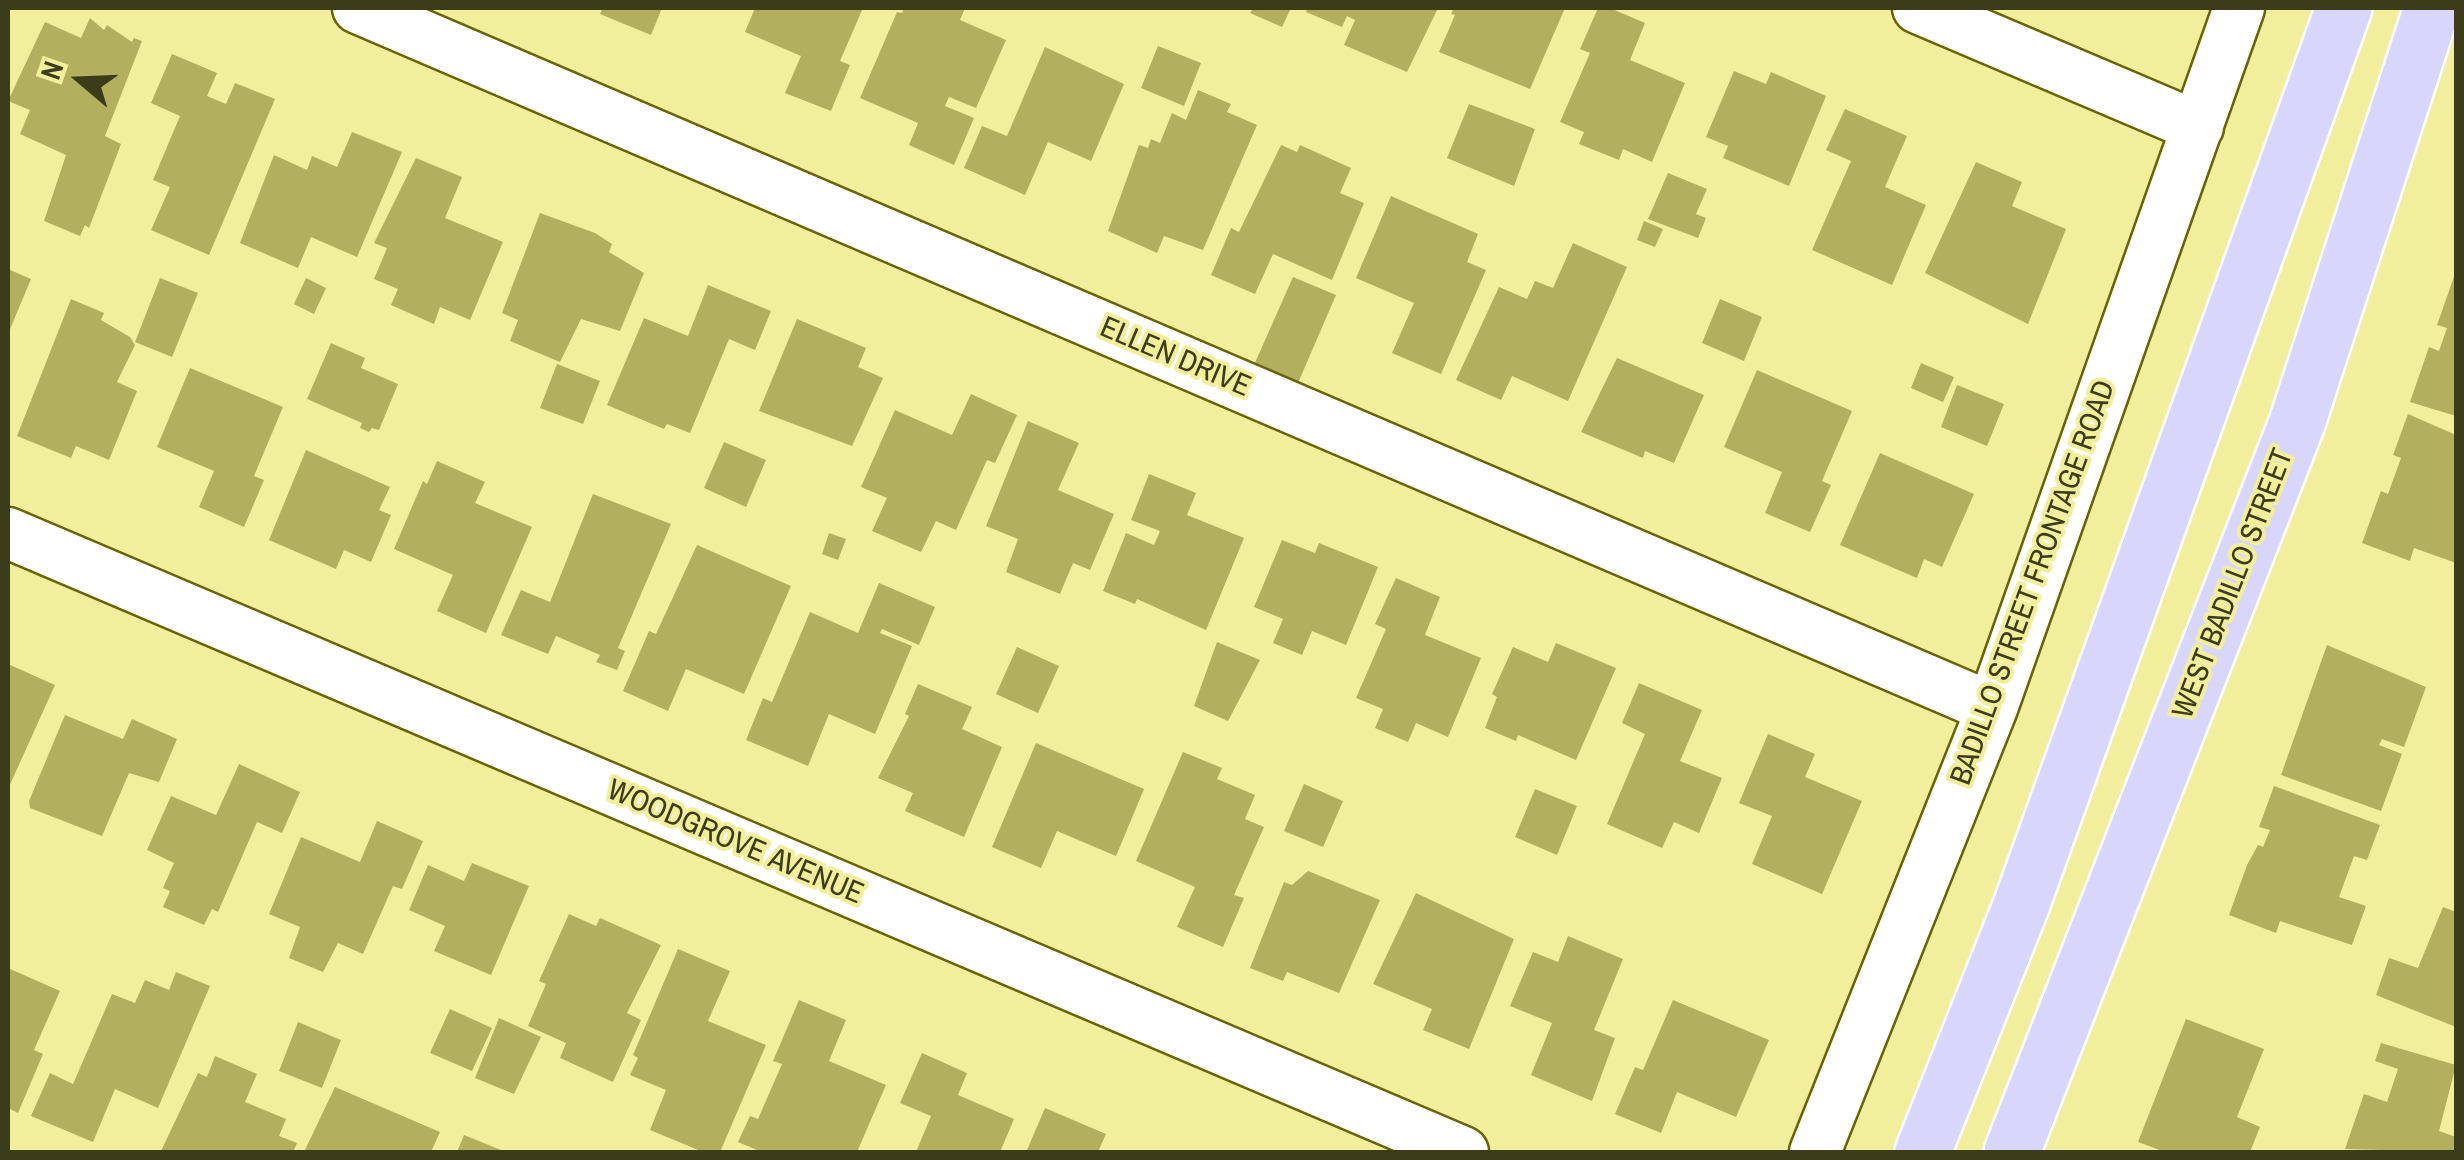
<!DOCTYPE html>
<html>
<head>
<meta charset="utf-8">
<style>
  body { margin:0 }
  #map { position:relative; width:2464px; height:1160px; overflow:hidden; background:#f1ef9b; font-family:"Archivo Narrow",sans-serif }
  canvas { display:block }
  .frame { position:absolute; inset:0; border:10px solid #3d3c1a; pointer-events:none }
  .north { position:absolute; left:30px; top:30px; width:100px; height:100px; -webkit-text-stroke:8px #f1ef9b; paint-order:stroke; rotate:289deg; font-size:28px; font-weight:700; line-height:40px; text-align:center; color:#3d3c1a }
  .north::after { content:''; display:block; margin:auto; width:35px; height:45px; background:#3d3c1a; clip-path:polygon(50% 0,100% 100%,50% 72%,0 100%) }
</style>
</head>
<body>
<div id="map">
<canvas width="2464" height="1160"></canvas>
<div class="frame"></div>
<div class="north">N</div>
</div>
<script>
const ctx = document.querySelector('canvas').getContext('2d');
ctx.lineJoin = 'round';
function fillPath(path, color) {
  ctx.fillStyle = color;
  ctx.fill(path, 'evenodd');
}
function poly(rows) {
  const path = new Path2D();
  for (const r of rows) {
    path.moveTo(r[0], r[1]);
    for (let i = 2; i < r.length; i += 2) path.lineTo(r[i], r[i + 1]);
  }
  return path;
}
function stroke(path, color, width, dash) {
  ctx.strokeStyle = color;
  ctx.lineWidth = width;
  ctx.lineCap = dash ? 'butt' : 'round';
  ctx.setLineDash(dash || []);
  ctx.stroke(path);
}
function write(font, color, halo, rows, align = 'center') {
  ctx.font = font + ' "Archivo Narrow",sans-serif';
  ctx.lineWidth = 8;
  ctx.setLineDash([]);
  ctx.textBaseline = 'middle';
  ctx.strokeStyle = halo;
  ctx.fillStyle = color;
  for (const [text, x, y, turn = 0] of rows) {
    ctx.save();
    ctx.translate(x, y);
    ctx.rotate((+turn || 0) * Math.PI / 180);
    ctx.textAlign = isNaN(turn) ? turn : align;
    if (halo) ctx.strokeText(text, 0, 0);
    ctx.fillText(text, 0, 0);
    ctx.restore();
  }
}
fillPath(poly([
  [603,8,662,8,651,35,600,14],
  [755,8,863,8,840,61,850,65,831,111,785,93,801,56,745,32],
  [904,8,965,8,960,20,1006,40,976,108,949,97,945,106,974,118,954,165,909,145,918,123,860,98,897,12,902,13],
  [1253,8,1291,8,1282,27,1250,13],
  [1308,8,1438,8,1407,72,1344,45,1355,20,1347,16,1342,27,1306,12],
  [1454,8,1565,8,1530,89,1439,52,1455,15,1451,14],
  [1598,8,1610,8,1645,23,1630,60,1685,83,1652,162,1623,149,1619,160,1579,144,1584,132,1560,122,1590,53,1580,49],
  [90,18,104,30,107,25,132,42,134,38,142,41,105,136,121,144,89,228,85,225,80,236,44,221,66,155,20,134,30,110,8,101,45,22,81,38],
  [1158,46,1201,63,1184,106,1141,88],
  [1045,47,1124,84,1091,161,1048,142,1025,195,964,168,982,126,1007,136],
  [172,54,217,73,207,96,226,104,235,83,275,99,209,255,151,230,170,187,153,180,180,116,151,103],
  [1734,71,1766,84,1771,72,1826,96,1789,186,1723,158,1728,146,1706,137],
  [1198,90,1231,104,1227,112,1257,125,1203,250,1164,236,1157,253,1108,231,1139,145,1148,148,1151,139,1160,143,1172,113,1186,120],
  [1469,104,1535,129,1514,186,1447,158],
  [1845,109,1907,136,1885,187,1926,205,1892,285,1812,250,1851,161,1826,150],
  [352,132,402,152,357,257,311,237,298,268,240,243,274,155,307,170,312,156,337,167],
  [1281,145,1297,152,1300,145,1351,168,1340,193,1364,203,1332,280,1273,254,1255,294,1211,275,1231,228,1239,232],
  [416,158,462,177,445,218,503,242,470,320,440,307,434,324,391,305,398,289,374,279,387,248,374,243],
  [1976,162,2022,182,2012,206,2066,229,2028,324,1925,273],
  [1668,173,1707,189,1696,214,1706,218,1698,238,1648,219],
  [1391,196,1478,234,1467,262,1486,270,1441,374,1392,353,1414,303,1356,278],
  [540,213,595,233,612,244,609,252,644,273,620,331,581,319,560,362,510,341,518,320,502,313],
  [1644,221,1663,229,1655,247,1637,240],
  [1573,243,1627,267,1568,401,1512,376,1501,400,1456,380,1499,287,1527,299,1535,281,1553,288],
  [8,269,31,279,8,334],
  [2456,271,2456,416,2410,402,2429,347,2439,351,2447,328,2437,325],
  [1293,277,1336,295,1298,383,1254,365],
  [160,278,198,293,172,357,135,342],
  [306,278,326,288,314,314,294,304],
  [708,285,771,311,755,350,729,339,690,433,667,424,664,429,607,405,644,318,688,336],
  [71,299,104,313,101,320,130,337,135,345,117,382,137,391,109,460,76,446,71,458,17,436],
  [1720,299,1762,317,1744,361,1702,343],
  [797,319,866,348,858,367,883,378,852,446,759,411],
  [331,343,365,358,361,368,398,384,379,430,372,428,369,432,360,428,362,423,307,399],
  [1617,358,1704,395,1674,463,1645,451,1643,458,1581,432],
  [1921,363,1954,377,1943,402,1911,388],
  [557,364,600,381,583,424,540,408],
  [190,368,283,407,254,476,264,480,244,527,199,507,214,471,157,447],
  [1757,370,1852,411,1822,481,1831,485,1810,532,1765,513,1782,472,1724,447],
  [1957,385,2004,404,1987,446,1941,427],
  [971,394,1017,415,995,463,987,460,956,530,936,521,921,552,872,531,887,498,861,487,895,410,952,435],
  [2408,414,2456,435,2456,563,2414,548,2410,561,2362,543,2381,491,2388,494,2401,458,2393,455],
  [1028,421,1079,443,1058,490,1114,514,1090,570,1073,563,1060,594,1006,572,1018,539,986,526],
  [724,442,766,460,746,507,704,488],
  [306,450,390,487,379,510,391,515,371,562,344,550,336,569,269,540],
  [1880,453,1974,494,1942,567,1924,559,1917,578,1840,545],
  [437,461,485,482,475,503,532,527,486,633,437,611,453,575,394,549,423,481,427,484],
  [1149,474,1196,493,1187,515,1244,538,1206,630,1137,599,1135,604,1103,591,1126,533,1154,545,1160,531,1131,520],
  [593,494,671,524,618,648,625,651,617,670,596,662,600,655,556,636,548,654,501,635,521,590,550,602],
  [829,533,846,539,838,560,822,554],
  [1282,540,1315,553,1319,543,1378,567,1346,645,1312,631,1302,655,1273,643,1283,619,1254,607],
  [697,545,791,586,744,694,686,669,668,711,623,691,649,631,656,634],
  [1396,578,1440,597,1425,635,1481,658,1448,737,1416,723,1408,742,1375,728,1383,709,1356,698,1386,629,1375,624],
  [879,583,935,607,919,645,882,629,880,633,912,646,875,734,829,714,808,766,746,740,763,698,772,702,810,612,858,633],
  [1217,642,1260,660,1228,721,1194,706],
  [1556,643,1616,668,1576,760,1518,735,1516,741,1485,728,1497,697,1492,694,1513,647,1548,662],
  [2327,645,2426,687,2404,747,2382,739,2379,745,2402,754,2381,811,2281,775],
  [1017,647,1059,666,1038,713,996,694],
  [8,664,55,685,8,789],
  [1639,683,1702,710,1680,761,1722,778,1699,833,1674,822,1662,848,1607,824,1645,734,1622,723],
  [918,684,972,707,962,729,1002,747,964,837,905,811,913,793,878,778,909,716,905,714],
  [65,715,123,739,132,719,177,739,159,782,129,773,102,836,30,808,29,801],
  [1768,734,1815,754,1805,777,1862,801,1822,894,1752,864,1772,816,1739,803],
  [1036,743,1144,789,1116,856,1057,831,1041,868,992,847],
  [1183,752,1222,768,1217,779,1255,795,1245,819,1264,827,1234,895,1244,898,1223,947,1177,927,1195,887,1136,861],
  [239,764,300,792,282,833,257,822,218,912,212,909,204,925,163,907,170,891,163,888,174,863,147,850,171,796,216,815],
  [1304,784,1343,801,1323,847,1284,831],
  [2274,786,2380,825,2367,860,2354,856,2339,897,2366,906,2352,945,2280,921,2276,933,2229,915,2247,865,2258,845,2263,847,2270,830,2259,827],
  [1535,789,1577,806,1557,855,1515,837],
  [377,821,423,841,402,889,393,886,363,954,338,943,323,972,289,958,300,927,269,914,301,837,360,862],
  [472,863,529,886,491,975,434,951,445,926,409,910,428,865,464,881],
  [1308,871,1380,900,1339,993,1287,972,1283,981,1250,968,1284,882,1292,885],
  [1416,893,1514,939,1469,1049,1423,1030,1432,1009,1373,984],
  [2443,907,2456,912,2456,1027,2376,995,2389,958,2418,968],
  [569,914,596,926,600,918,661,945,627,1013,641,1020,613,1082,560,1058,566,1043,528,1026,546,984,539,981],
  [1568,936,1623,959,1594,1030,1615,1038,1592,1101,1531,1075,1552,1023,1510,1006,1533,952,1558,962],
  [678,949,730,971,708,1021,766,1045,720,1152,703,1152,650,1130,666,1090,630,1075,638,1058,633,1055],
  [8,968,60,991,34,1050,43,1054,18,1113,8,1108],
  [176,972,210,986,158,1108,115,1089,93,1142,31,1116,50,1073,73,1084,112,994,135,1003,145,980,169,990],
  [799,1000,846,1020,829,1061,886,1085,857,1152,762,1152,738,1142,750,1116,758,1119,782,1064,773,1061],
  [1673,1000,1769,1040,1736,1117,1677,1092,1661,1133,1615,1114,1635,1067,1643,1070],
  [450,1009,492,1028,472,1071,430,1053],
  [499,1018,541,1037,514,1094,475,1078],
  [2186,1019,2264,1049,2237,1117,2260,1127,2250,1152,2165,1152,2138,1142],
  [298,1022,341,1040,322,1088,279,1071],
  [2381,1043,2456,1065,2439,1131,2456,1137,2456,1152,2345,1149,2364,1094,2387,1102,2398,1069,2375,1061],
  [922,1053,967,1073,958,1095,1014,1119,1000,1152,916,1152,931,1116,900,1103],
  [215,1056,257,1074,245,1102,286,1119,279,1136,297,1143,293,1152,161,1151,198,1073,207,1077],
  [335,1087,440,1132,431,1152,304,1152],
  [1045,1108,1106,1134,1098,1152,1027,1150],
  [464,1135,506,1152,457,1152]
]), '#b2af5f');
const street = poly([
  [358,8,1992,708],
  [1918,8,2198,127],
  [8,533,1463,1152],
  [1815,1152,1992,708,2239,8]
]);
const primary = poly([
  [1923,1152,2021,906,2344,8],
  [2012,1152,2297,423,2432,8]
]);
stroke(street, '#686403', 55);
stroke(primary, '#fff', 60);
stroke(street, '#fff', 50);
stroke(primary, '#d9d6fd', 55);
write('30px', '#3d3c1a', '#f1ef9b', [
  ["ELLEN DRIVE",1175,358,23],
  ["BADILLO STREET FRONTAGE ROAD",2034,583,-70],
  ["WEST BADILLO STREET",2234,584,-69],
  ["WOODGROVE AVENUE",735,843,23]
]);
</script>
</body>
</html>
